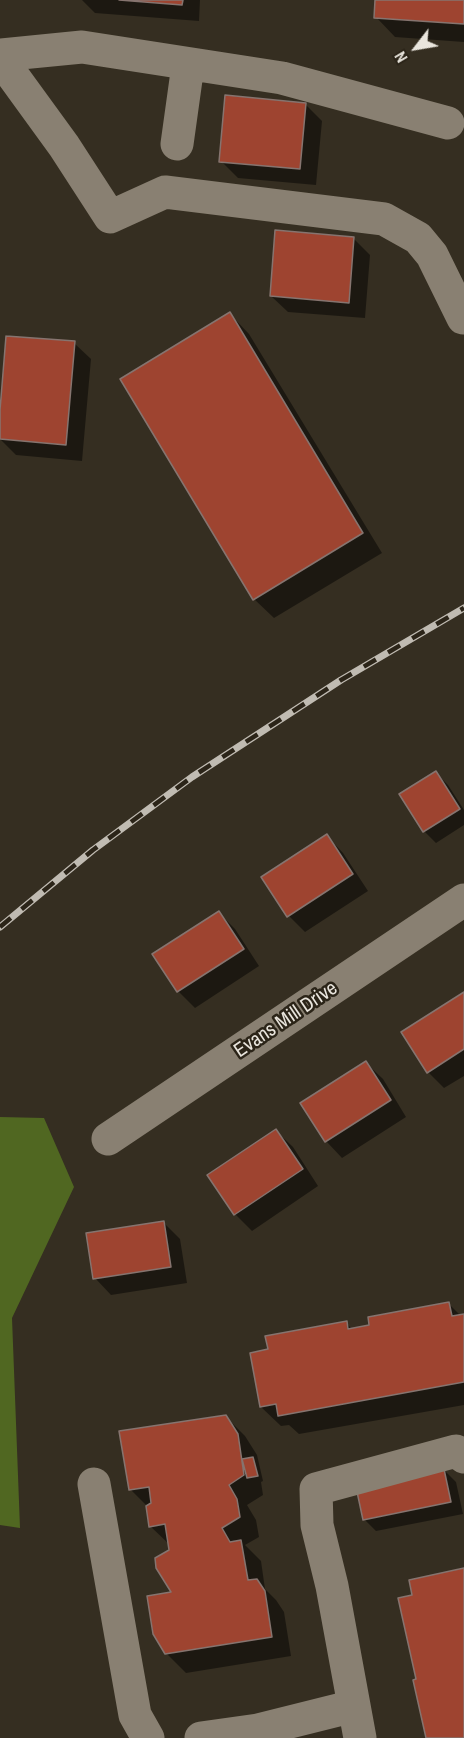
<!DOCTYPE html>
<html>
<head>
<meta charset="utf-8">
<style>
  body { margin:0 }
  #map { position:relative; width:464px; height:1738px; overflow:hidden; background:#352e21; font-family:"Archivo Narrow",sans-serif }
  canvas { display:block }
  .north { position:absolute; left:386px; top:18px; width:60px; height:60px; -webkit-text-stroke:4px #2b2418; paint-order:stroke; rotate:239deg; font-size:16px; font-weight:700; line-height:24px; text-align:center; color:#e9e5dd }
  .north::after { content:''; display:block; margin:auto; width:21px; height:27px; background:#e9e5dd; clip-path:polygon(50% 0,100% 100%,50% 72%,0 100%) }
</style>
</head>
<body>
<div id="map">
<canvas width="464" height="1738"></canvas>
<div class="north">N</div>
</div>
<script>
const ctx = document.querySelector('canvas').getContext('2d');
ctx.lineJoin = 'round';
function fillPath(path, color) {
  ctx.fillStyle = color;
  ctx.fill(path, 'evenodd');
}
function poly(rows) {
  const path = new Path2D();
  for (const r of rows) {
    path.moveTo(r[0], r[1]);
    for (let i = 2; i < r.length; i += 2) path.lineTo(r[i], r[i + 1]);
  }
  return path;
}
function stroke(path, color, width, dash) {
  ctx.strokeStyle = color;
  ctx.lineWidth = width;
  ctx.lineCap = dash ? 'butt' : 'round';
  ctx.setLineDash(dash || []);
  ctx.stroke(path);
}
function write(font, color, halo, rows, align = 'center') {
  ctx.font = font + ' "Archivo Narrow",sans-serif';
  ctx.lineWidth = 5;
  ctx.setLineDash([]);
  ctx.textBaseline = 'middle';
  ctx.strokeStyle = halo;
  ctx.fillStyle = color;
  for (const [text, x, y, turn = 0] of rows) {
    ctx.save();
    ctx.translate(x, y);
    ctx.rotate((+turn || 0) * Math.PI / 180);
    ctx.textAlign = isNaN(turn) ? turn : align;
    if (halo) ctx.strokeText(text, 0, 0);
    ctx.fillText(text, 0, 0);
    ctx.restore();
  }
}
fillPath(poly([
  [0,1117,44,1118,74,1187,12,1318,20,1528,0,1525]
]), '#506721');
fillPath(poly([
  [82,0,200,0,199,21,95,13],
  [377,0,464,0,464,42,395,37,376,17],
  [305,104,322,121,316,185,238,178,221,161],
  [353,238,370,255,365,318,288,312,271,296],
  [230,314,249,334,382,553,274,618,254,599],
  [74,343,91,359,82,461,16,455,0,439,0,429],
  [436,773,448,785,464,810,464,825,436,843,424,831],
  [327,836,343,853,368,891,305,932,289,916],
  [219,913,235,929,259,966,195,1008,178,991,154,954],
  [464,994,464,1076,444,1088,428,1072],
  [366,1063,383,1079,406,1117,342,1158,326,1141],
  [276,1131,293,1147,318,1186,252,1231,235,1214],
  [164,1223,180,1239,187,1283,111,1295,95,1278],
  [449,1304,461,1316,464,1316,464,1405,299,1434,289,1425,281,1426,261,1407,270,1350,346,1323,353,1330],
  [226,1417,245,1436,257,1455,263,1481,261,1482,263,1495,247,1505,256,1520,259,1537,245,1545,261,1561,265,1589,276,1600,284,1612,291,1656,186,1673,166,1653,173,1593,170,1545,150,1526,148,1507,130,1489],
  [444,1470,456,1482,463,1514,376,1531,364,1519]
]), '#0007');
const building = poly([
  [119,0,183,0,182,5,119,0],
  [375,0,464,0,464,24,374,18,375,0],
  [225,95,306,103,300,169,219,162,225,95],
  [275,230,354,237,349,303,270,296,275,230],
  [230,312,363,533,253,600,120,379,230,312],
  [6,336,75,341,66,445,0,439,0,410,6,336],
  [436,771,460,809,423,832,399,794,436,771],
  [327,834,353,874,287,917,261,877,327,834],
  [219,911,244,949,177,992,152,954,219,911],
  [464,992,464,1049,427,1073,401,1032,464,992],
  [366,1061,391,1100,325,1142,300,1103,366,1061],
  [276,1129,303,1169,234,1215,207,1175,276,1129],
  [164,1221,171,1267,93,1279,86,1233,164,1221],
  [449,1302,452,1316,464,1314,464,1382,278,1416,276,1404,260,1407,250,1353,268,1349,265,1336,347,1321,348,1329,369,1325,368,1317,449,1302],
  [226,1415,238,1434,244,1475,229,1485,237,1499,240,1517,222,1528,230,1542,241,1540,248,1580,257,1579,265,1591,272,1637,165,1654,153,1634,147,1596,171,1592,156,1568,155,1558,169,1550,165,1524,149,1527,146,1506,151,1503,149,1487,129,1490,119,1431,226,1415],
  [253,1457,258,1476,247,1478,242,1459,253,1457],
  [444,1469,451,1502,363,1520,356,1487,444,1469],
  [464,1568,464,1738,426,1738,413,1680,416,1679,398,1598,412,1595,409,1580,464,1568]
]);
fillPath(building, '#9e4430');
stroke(building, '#86746f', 1.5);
stroke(poly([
  [0,55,82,47,282,78,448,123],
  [0,58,64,146,110,217,165,192,384,219,418,238,432,255,463,318],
  [177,144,188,65],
  [108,1139,464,900],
  [94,1484,135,1715,148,1738],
  [201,1738,258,1730,354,1706],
  [360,1738,332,1586,317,1525,316,1489,456,1451,464,1457]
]), '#898072', 33);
const rail = poly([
  [0,927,93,850,192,777,341,680,464,608]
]);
stroke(rail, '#c0bbb2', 7);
stroke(rail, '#2b2418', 4.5, [14]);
write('20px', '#e9e5dd', '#2b2418', [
  ["Evans Mill Drive",286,1020,-34]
]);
</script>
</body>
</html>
